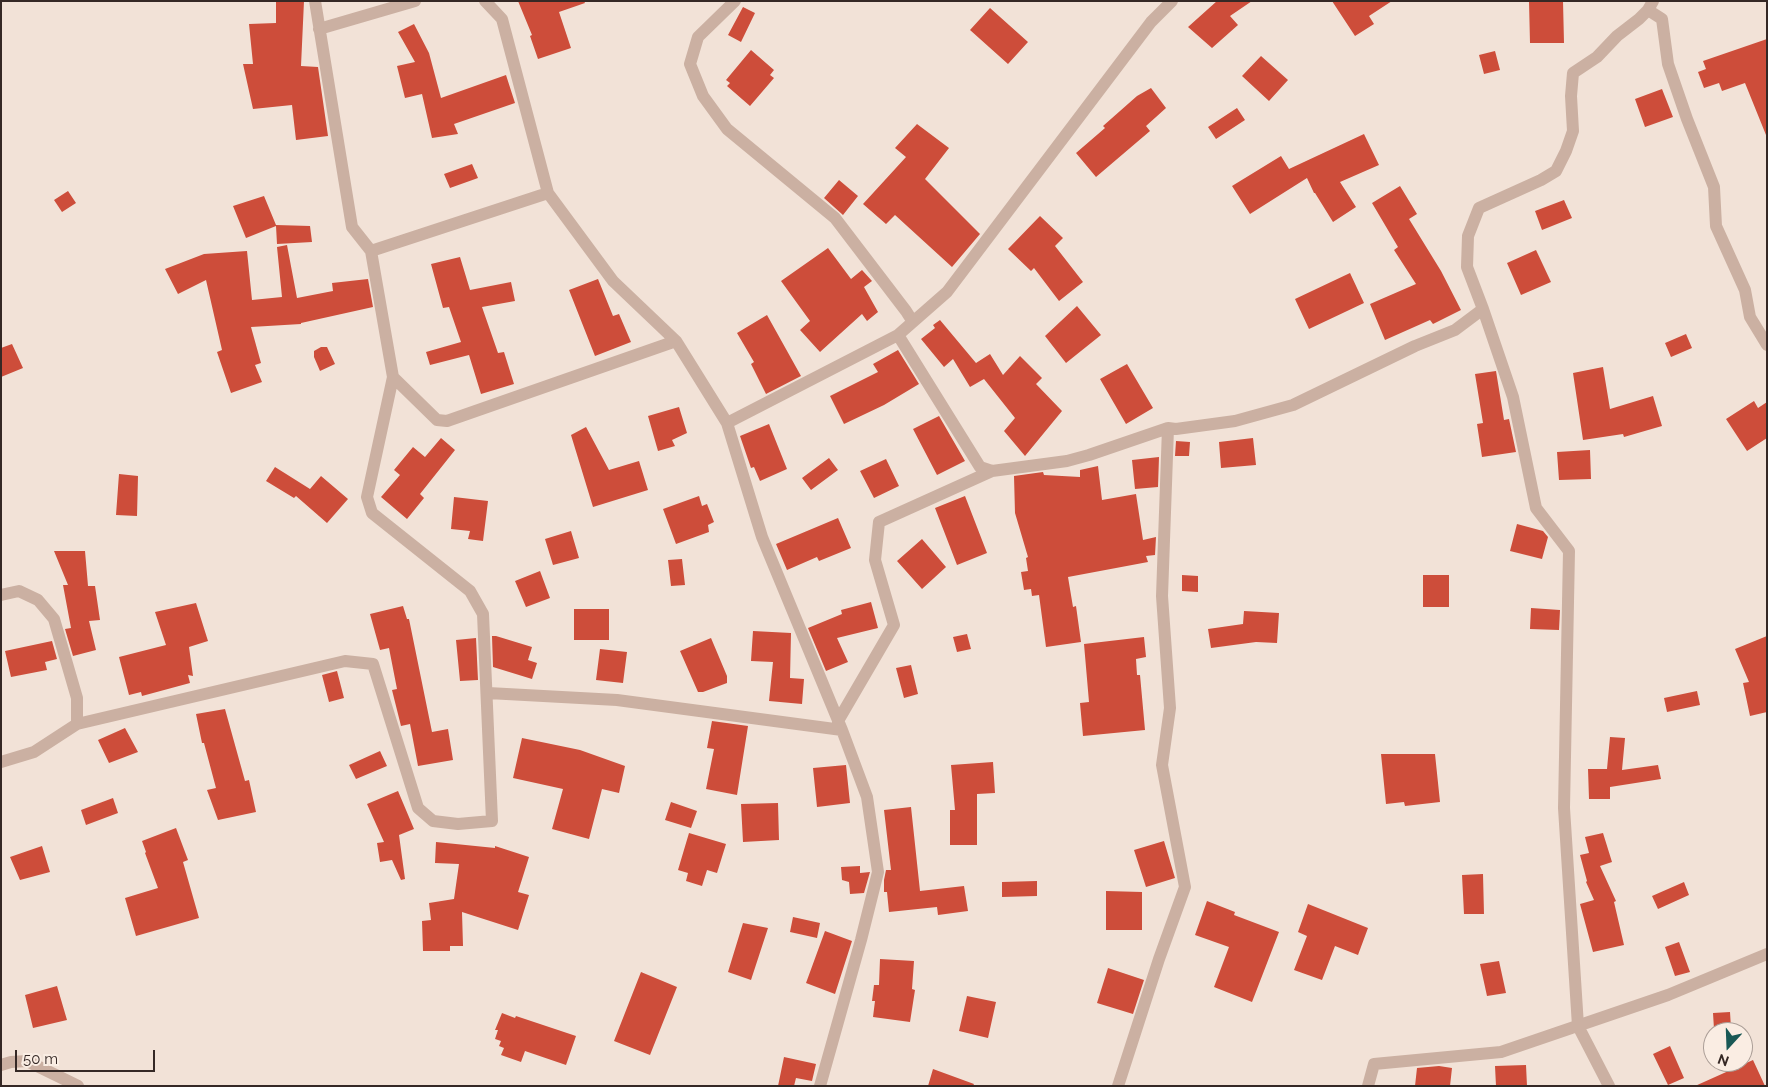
<!DOCTYPE html>
<html>
<head>
<meta charset="utf-8">
<style>
  body { margin:0 }
  #map { position:relative; width:1768px; height:1087px; overflow:hidden; background:#f2e2d7; font-family:Raleway,sans-serif }
  canvas { display:block }
  .frame { position:absolute; inset:0; border:2px solid #352825; pointer-events:none }
  .north { position:absolute; left:1703px; top:1022px; width:50px; height:50px; box-sizing:border-box; background:#faede3; border:1px solid #ab9e97; border-radius:50%; rotate:200deg; font-size:14px; font-weight:700; line-height:20px; text-align:center; color:#352825 }
  .north::after { content:''; display:block; margin:auto; width:18px; height:22px; background:#195855; clip-path:polygon(50% 0,100% 100%,50% 72%,0 100%) }
  .scale { position:absolute; left:15px; top:1050px; width:140px; height:22px; box-sizing:border-box; border:2px solid #352825; border-top:0; padding-left:6px; font-size:15px; line-height:18px; white-space:nowrap; color:#352825; -webkit-text-stroke:4px #faede3; paint-order:stroke }
</style>
</head>
<body>
<div id="map">
<canvas width="1768" height="1087"></canvas>
<div class="frame"></div>
<div class="north">N</div>
<div class="scale">50 m</div>
</div>
<script>
const ctx = document.querySelector('canvas').getContext('2d');
ctx.lineJoin = 'round';
function fillPath(path, color) {
  ctx.fillStyle = color;
  ctx.fill(path, 'evenodd');
}
function poly(rows) {
  const path = new Path2D();
  for (const r of rows) {
    path.moveTo(r[0], r[1]);
    for (let i = 2; i < r.length; i += 2) path.lineTo(r[i], r[i + 1]);
  }
  return path;
}
function stroke(path, color, width, dash) {
  ctx.strokeStyle = color;
  ctx.lineWidth = width;
  ctx.lineCap = dash ? 'butt' : 'round';
  ctx.setLineDash(dash || []);
  ctx.stroke(path);
}
fillPath(poly([
  [276,1,304,1,301,66,318,67,328,136,296,140,292,105,253,109,243,64,253,64,249,24,276,23],
  [518,1,584,1,585,3,559,12,571,48,538,59,530,36,532,35],
  [1217,1,1252,1,1230,16,1238,25,1212,48,1188,27],
  [1332,1,1392,1,1369,16,1374,24,1355,36],
  [1529,1,1563,1,1564,43,1530,43],
  [743,7,755,13,741,42,728,35],
  [990,8,1028,42,1008,64,970,30],
  [414,24,429,53,441,98,506,75,515,103,454,124,458,134,432,138,422,94,405,98,397,66,415,62,398,32],
  [1767,39,1767,135,1766,135,1745,83,1722,91,1719,83,1704,88,1698,72,1706,69,1703,61],
  [751,50,774,70,770,75,774,78,750,106,727,86,730,83,726,80],
  [1495,51,1500,70,1484,74,1479,55],
  [1261,56,1288,80,1269,101,1242,76],
  [1151,88,1166,108,1146,126,1150,131,1096,177,1076,153,1105,128,1103,126,1137,96],
  [1662,89,1673,117,1645,127,1635,99],
  [1237,108,1245,120,1216,139,1208,127],
  [917,124,949,148,925,179,980,234,952,267,895,215,886,224,863,204,906,157,895,148],
  [1364,134,1379,165,1340,182,1356,207,1333,222,1315,193,1314,193,1307,178,1250,214,1232,186,1281,156,1289,169],
  [472,164,478,178,450,188,444,174],
  [839,180,858,196,843,215,824,198],
  [1400,186,1417,214,1409,219,1441,271,1461,310,1433,324,1430,320,1385,340,1370,304,1416,284,1394,250,1398,247,1372,203],
  [68,191,76,203,62,212,54,200],
  [264,196,276,225,310,226,312,242,277,244,276,226,246,238,233,206],
  [1564,200,1572,218,1542,230,1535,211],
  [1040,216,1063,238,1055,246,1083,282,1059,301,1034,268,1031,271,1008,249],
  [287,245,297,298,333,291,332,283,368,279,373,307,301,323,301,324,251,327,261,363,255,365,262,382,231,393,217,352,222,350,206,280,178,294,165,269,204,254,247,251,252,300,282,297,277,247],
  [828,248,851,279,862,270,872,281,864,287,878,312,867,321,862,314,820,352,800,330,810,321,781,281],
  [1536,250,1551,282,1521,295,1507,263],
  [460,257,470,290,511,282,515,301,482,307,498,353,504,352,514,384,481,394,469,355,430,365,426,352,461,342,449,307,443,308,431,264],
  [1350,273,1364,303,1309,329,1295,299],
  [598,279,613,316,619,314,631,342,595,356,569,290],
  [1077,306,1101,335,1066,363,1045,336],
  [767,315,801,376,766,394,751,364,754,362,737,333],
  [940,320,976,363,990,354,1003,375,1020,356,1042,378,1036,384,1062,411,1025,456,1004,431,1015,418,984,379,970,387,953,359,944,367,921,339,935,328,933,325],
  [1686,334,1692,348,1671,357,1665,343],
  [12,344,23,368,1,377,1,348],
  [321,347,327,347,335,364,320,371,314,357,314,351],
  [898,350,919,384,884,405,844,424,830,396,878,372,873,364],
  [1127,364,1153,408,1126,424,1100,379],
  [1603,367,1610,409,1653,396,1662,426,1624,437,1623,434,1583,440,1573,373],
  [1496,371,1504,420,1509,419,1516,452,1482,457,1477,424,1483,423,1475,374],
  [1754,401,1758,408,1767,402,1767,438,1747,451,1726,419],
  [679,407,687,433,672,440,675,446,658,451,648,416],
  [939,416,965,461,937,475,913,429],
  [769,424,787,469,760,481,754,467,751,468,740,436],
  [586,427,609,470,639,461,648,490,593,507,571,435],
  [441,438,455,450,420,494,424,498,407,519,381,497,400,475,394,470,413,447,425,457],
  [1253,438,1256,465,1221,468,1219,442],
  [1176,441,1190,442,1189,456,1175,456],
  [1590,450,1591,479,1559,480,1557,452],
  [1159,457,1158,487,1135,489,1132,460],
  [829,458,838,470,811,490,802,478],
  [886,459,899,486,874,498,860,471],
  [1098,466,1102,500,1136,494,1143,540,1156,537,1155,555,1146,556,1148,562,1068,577,1073,607,1076,606,1081,642,1046,647,1039,595,1032,596,1031,589,1024,590,1021,572,1028,571,1026,558,1028,557,1015,513,1014,476,1043,472,1044,475,1080,477,1080,470],
  [275,467,310,489,321,476,348,499,327,523,296,496,294,498,266,481],
  [119,474,138,476,137,516,116,515],
  [699,496,702,506,707,504,714,522,708,525,709,532,676,544,663,509],
  [965,496,987,553,957,565,935,508],
  [454,497,488,501,483,541,468,539,470,531,451,529],
  [838,518,851,548,819,561,817,557,787,570,776,544],
  [1517,524,1543,531,1548,537,1542,559,1510,551],
  [571,531,579,558,553,565,545,539],
  [922,539,946,567,922,589,897,561],
  [54,551,85,551,88,586,95,586,100,620,89,621,96,650,73,656,65,629,71,628,63,585,68,585],
  [682,559,685,585,671,586,668,560],
  [540,571,550,598,526,607,515,581],
  [1182,575,1198,576,1198,592,1182,591],
  [1423,575,1449,575,1449,607,1423,607],
  [871,602,878,628,837,638,848,662,826,671,808,628,842,614,841,610],
  [196,603,208,641,189,647,193,676,188,675,190,683,142,696,141,692,129,695,119,657,166,645,155,612],
  [403,606,407,619,409,619,432,732,448,729,453,760,418,766,410,724,401,726,392,690,397,689,389,648,380,650,370,614],
  [1531,608,1560,610,1559,630,1530,629],
  [574,609,609,609,609,640,574,640],
  [1244,611,1279,613,1277,643,1256,642,1211,648,1208,629,1243,624],
  [753,631,791,633,790,678,804,679,802,704,769,701,773,662,751,661],
  [967,634,971,649,957,652,953,637],
  [492,636,496,636,532,647,528,660,537,663,532,679,493,667],
  [1767,636,1767,712,1750,716,1743,683,1749,682,1735,649],
  [1144,637,1146,657,1136,659,1137,675,1140,675,1145,730,1083,736,1080,703,1089,702,1084,644],
  [476,638,478,680,460,681,456,640],
  [711,638,727,676,727,683,703,692,698,692,680,651],
  [52,641,57,659,45,662,47,670,11,677,5,651],
  [600,649,627,652,623,683,596,680],
  [911,665,918,694,904,698,896,668],
  [337,671,344,698,329,702,322,675],
  [1697,691,1700,705,1667,712,1664,698],
  [225,709,245,781,249,780,256,812,218,820,207,790,216,788,204,743,202,743,196,714],
  [712,721,748,726,737,795,706,789,714,749,707,748],
  [125,728,138,752,109,763,98,740],
  [1610,737,1625,738,1622,770,1658,765,1661,779,1610,787,1610,799,1589,799,1588,769,1607,769],
  [522,738,580,750,625,766,619,793,602,789,589,839,552,829,563,789,513,778],
  [380,751,387,766,356,779,349,765],
  [1381,754,1435,754,1440,802,1405,806,1404,802,1386,804],
  [993,762,995,793,977,794,977,845,950,845,950,810,955,810,951,765],
  [846,765,850,803,817,807,813,768],
  [398,791,414,829,399,835,405,879,401,880,392,860,380,862,377,843,384,842,367,804],
  [113,798,118,813,86,825,81,810],
  [671,802,697,811,691,828,665,820],
  [778,803,779,840,743,842,741,804],
  [911,807,920,891,964,886,968,911,938,915,937,907,889,912,887,892,884,892,884,880,886,870,891,870,884,810],
  [176,828,188,860,183,862,199,918,136,936,125,898,158,888,145,853,146,852,142,841],
  [689,833,726,844,717,873,707,870,702,886,686,881,688,873,678,870],
  [1603,833,1612,862,1600,866,1616,901,1614,902,1624,945,1593,952,1580,904,1594,900,1586,882,1587,881,1580,855,1589,853,1585,837],
  [1164,841,1175,878,1146,887,1134,850],
  [436,842,495,848,495,846,529,857,518,892,529,895,518,930,462,912,463,946,450,946,450,951,423,951,422,921,431,920,429,903,454,899,459,864,435,863],
  [42,846,50,872,20,880,10,857],
  [860,866,860,873,870,872,864,893,850,894,849,882,842,880,841,867],
  [1483,874,1484,914,1464,914,1462,875],
  [1037,881,1037,896,1002,897,1002,882],
  [1684,882,1689,895,1658,909,1652,896],
  [1106,891,1142,892,1142,930,1106,930],
  [1207,901,1235,912,1234,915,1279,932,1252,1002,1214,987,1229,947,1195,935],
  [1308,904,1368,928,1358,955,1335,946,1322,980,1294,970,1307,936,1298,932],
  [793,917,820,923,817,938,790,932],
  [743,923,768,928,751,980,728,972],
  [825,931,852,941,835,994,806,983],
  [1679,942,1690,972,1675,976,1665,947],
  [880,959,914,961,912,989,915,990,910,1022,873,1017,875,1001,872,1001,874,985,879,985],
  [1499,961,1506,993,1487,996,1480,964],
  [1108,968,1144,980,1133,1014,1097,1003],
  [641,972,677,987,650,1055,614,1041],
  [57,986,67,1020,33,1028,25,995],
  [967,996,996,1002,988,1038,959,1031],
  [1730,1012,1731,1028,1714,1029,1713,1013],
  [502,1013,515,1018,516,1016,576,1036,566,1065,525,1051,521,1062,501,1055,504,1048,499,1046,501,1041,495,1039,498,1030,495,1030],
  [1670,1046,1684,1078,1668,1085,1653,1054],
  [784,1057,816,1064,812,1081,796,1078,794,1086,778,1086],
  [1753,1060,1765,1086,1695,1086],
  [1526,1065,1527,1086,1496,1086,1495,1066],
  [1439,1066,1452,1068,1450,1086,1415,1086,1417,1068],
  [933,1069,974,1084,973,1086,928,1086]
]), '#cd4d3a');
stroke(poly([
  [315,1,352,227,371,251,548,193],
  [485,1,502,19,548,193,613,281,676,341,727,423,762,537,842,730,867,797,878,872,861,940,820,1086],
  [735,1,698,37,690,64,703,96,727,129,835,218,906,311,913,322],
  [1648,10,1662,19,1668,64,1687,119,1714,187,1716,226,1745,290,1750,317,1767,345],
  [319,29,415,1],
  [1483,309,1513,397,1536,508,1569,551,1564,808,1578,1026,1609,1086],
  [898,335,980,467,992,471,1067,461,1089,455,1168,428,1176,429,1235,421,1293,405,1415,346,1455,330,1483,309,1467,267,1468,236,1479,208,1541,180,1556,171,1566,151,1573,131,1571,96,1573,73,1597,57,1617,36,1639,19,1648,10,1653,1],
  [393,377,437,420,447,421,676,341],
  [727,423,898,335,947,292,1151,22,1172,1],
  [1,595,19,591,38,600,54,619,77,698,77,724,345,661,373,664,418,808,433,821,458,824,492,821,483,614,470,591,372,513,367,497,393,377,371,251],
  [488,693,617,700,842,730],
  [838,721,894,625,875,560,879,522,992,471],
  [1,762,34,752,77,724],
  [1,1065,11,1062,27,1061,78,1086],
  [1118,1086,1159,959,1185,887,1162,765,1170,708,1162,596,1168,428],
  [1368,1086,1374,1064,1501,1052,1668,995,1767,954]
]), '#cbb0a2', 12);
</script>
</body>
</html>
